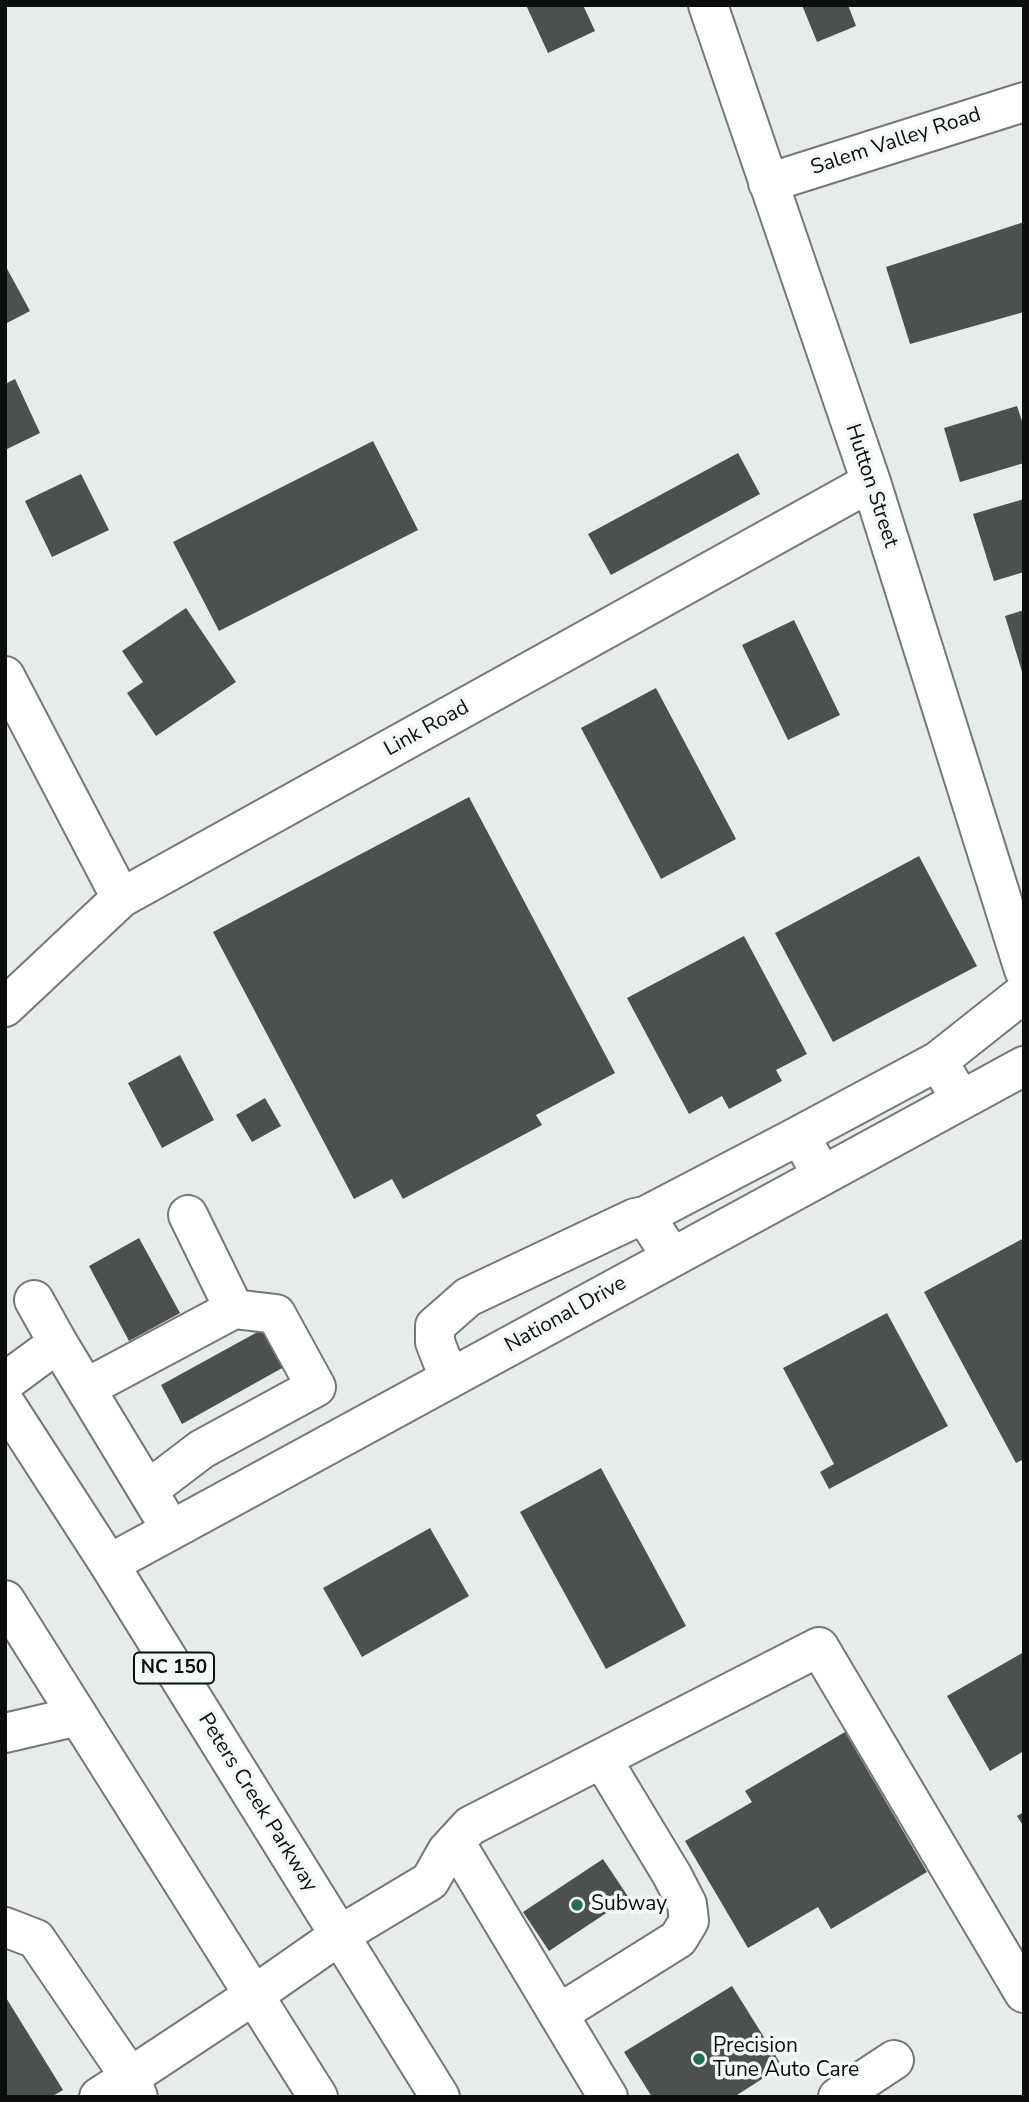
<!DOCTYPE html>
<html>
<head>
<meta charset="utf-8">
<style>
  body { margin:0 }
  #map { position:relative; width:1029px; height:2102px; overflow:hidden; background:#e5ecea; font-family:"Nunito Sans",sans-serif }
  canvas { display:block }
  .frame { position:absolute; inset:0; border:7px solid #0c0e0e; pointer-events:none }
</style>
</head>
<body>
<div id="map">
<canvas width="1029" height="2102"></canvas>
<div class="frame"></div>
</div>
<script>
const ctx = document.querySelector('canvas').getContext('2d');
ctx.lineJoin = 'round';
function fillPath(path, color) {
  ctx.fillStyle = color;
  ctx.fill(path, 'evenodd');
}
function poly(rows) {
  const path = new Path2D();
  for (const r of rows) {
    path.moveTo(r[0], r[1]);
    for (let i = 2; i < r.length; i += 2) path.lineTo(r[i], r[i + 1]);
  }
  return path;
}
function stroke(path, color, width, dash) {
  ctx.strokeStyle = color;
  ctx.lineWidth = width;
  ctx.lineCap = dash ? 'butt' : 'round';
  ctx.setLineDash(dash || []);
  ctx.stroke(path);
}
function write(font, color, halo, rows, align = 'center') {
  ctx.font = font + ' "Nunito Sans",sans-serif';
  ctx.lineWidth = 7;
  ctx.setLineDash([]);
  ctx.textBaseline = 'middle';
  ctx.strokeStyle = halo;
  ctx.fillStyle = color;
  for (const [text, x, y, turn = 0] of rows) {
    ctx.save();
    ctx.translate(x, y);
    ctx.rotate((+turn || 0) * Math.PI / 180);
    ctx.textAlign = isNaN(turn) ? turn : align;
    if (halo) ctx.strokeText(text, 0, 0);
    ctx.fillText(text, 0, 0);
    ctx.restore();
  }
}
fillPath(poly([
  [526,5,583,5,595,31,548,53],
  [802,5,848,5,856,26,817,42],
  [1024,222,1024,312,910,344,886,267],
  [5,265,30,311,5,324],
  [15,379,40,433,5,450,5,384],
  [1017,406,1024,427,1024,463,960,482,944,428],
  [373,441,418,530,219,631,173,542],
  [738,453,760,494,611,575,588,534],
  [81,474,109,530,52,557,25,501],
  [1024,499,1024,572,994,581,973,514],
  [186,608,236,682,156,736,127,693,143,682,122,651],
  [1024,610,1024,675,1023,675,1005,616],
  [794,620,840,715,788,740,742,645],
  [656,688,736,839,661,879,581,728],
  [469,797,615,1073,536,1115,542,1125,403,1199,392,1179,354,1199,213,932],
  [919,856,977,966,833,1042,775,933],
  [744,936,807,1054,776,1070,782,1081,729,1109,722,1096,689,1114,627,998],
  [180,1055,214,1120,162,1148,128,1083],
  [265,1098,281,1126,252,1142,236,1115],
  [139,1238,180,1313,129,1341,89,1266],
  [1024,1238,1024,1459,1016,1463,924,1292],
  [887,1313,948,1426,829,1489,820,1472,834,1464,783,1368],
  [263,1329,284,1367,182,1424,161,1385],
  [601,1468,686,1626,606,1669,520,1512],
  [430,1528,469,1596,362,1657,323,1588],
  [1024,1652,1024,1751,990,1771,947,1696],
  [845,1732,927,1872,831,1929,818,1907,748,1948,685,1841,752,1802,745,1791],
  [1024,1812,1024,1827,1017,1816],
  [603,1859,629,1898,549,1951,523,1912],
  [732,1986,782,2066,734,2097,652,2097,624,2052],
  [5,1996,63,2090,51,2097,5,2097]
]), '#4b514f');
const minor = poly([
  [708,5,871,482,1024,970],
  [768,183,1024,102],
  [5,676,121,898],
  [5,1007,121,898,871,482],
  [938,1061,1024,993],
  [800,1135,938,1061,961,1100],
  [645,1216,800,1135,822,1176],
  [34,1300,58,1343],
  [449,1378,435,1342,435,1326,468,1297,635,1218,645,1216,672,1257],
  [5,1382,58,1343,161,1513],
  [86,1388,234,1309,188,1215],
  [148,1490,202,1449,316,1387,276,1314,234,1309],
  [109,1564,1024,1066],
  [5,1733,78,1716],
  [455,1842,608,2097],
  [5,1927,36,1939,130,2077,99,2097],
  [340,1935,430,1881,447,1851,470,1826,819,1647,1024,1993],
  [558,2014,678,1939,689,1921,687,1904,672,1875,602,1759],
  [138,2097,130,2077,254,1995],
  [838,2097,894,2060]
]);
const major = poly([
  [5,1403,109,1564,440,2097],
  [5,1600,318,2097],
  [254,1995,340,1935]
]);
stroke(minor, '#737977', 42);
stroke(major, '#737977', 42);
stroke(minor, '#fff', 38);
stroke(major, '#fff', 38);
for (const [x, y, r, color] of [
  [577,1905,7,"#296b5b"],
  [699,2059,7,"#296b5b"]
]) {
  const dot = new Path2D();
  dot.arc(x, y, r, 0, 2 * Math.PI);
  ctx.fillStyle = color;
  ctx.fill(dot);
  stroke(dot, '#f3f9f7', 2.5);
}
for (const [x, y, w] of [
  [174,1668,80]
]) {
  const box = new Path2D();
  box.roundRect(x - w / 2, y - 15.5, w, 31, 5);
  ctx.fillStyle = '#f3f9f7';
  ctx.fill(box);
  stroke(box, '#0c0e0e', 2);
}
write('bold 19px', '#0c0e0e', null, [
  ["NC 150",174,1668]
]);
write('21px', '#0c0e0e', '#f3f9f7', [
  ["Salem Valley Road",896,142,-18],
  ["Hutton Street",871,486,72],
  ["Link Road",427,729,-29],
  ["National Drive",566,1315,-29],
  ["Peters Creek Parkway",257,1803,58]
]);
write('21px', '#0c0e0e', '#f3f9f7', [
  ["Subway",591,1905],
  ["Precision",713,2047],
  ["Tune Auto Care",713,2071]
], 'left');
</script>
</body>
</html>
